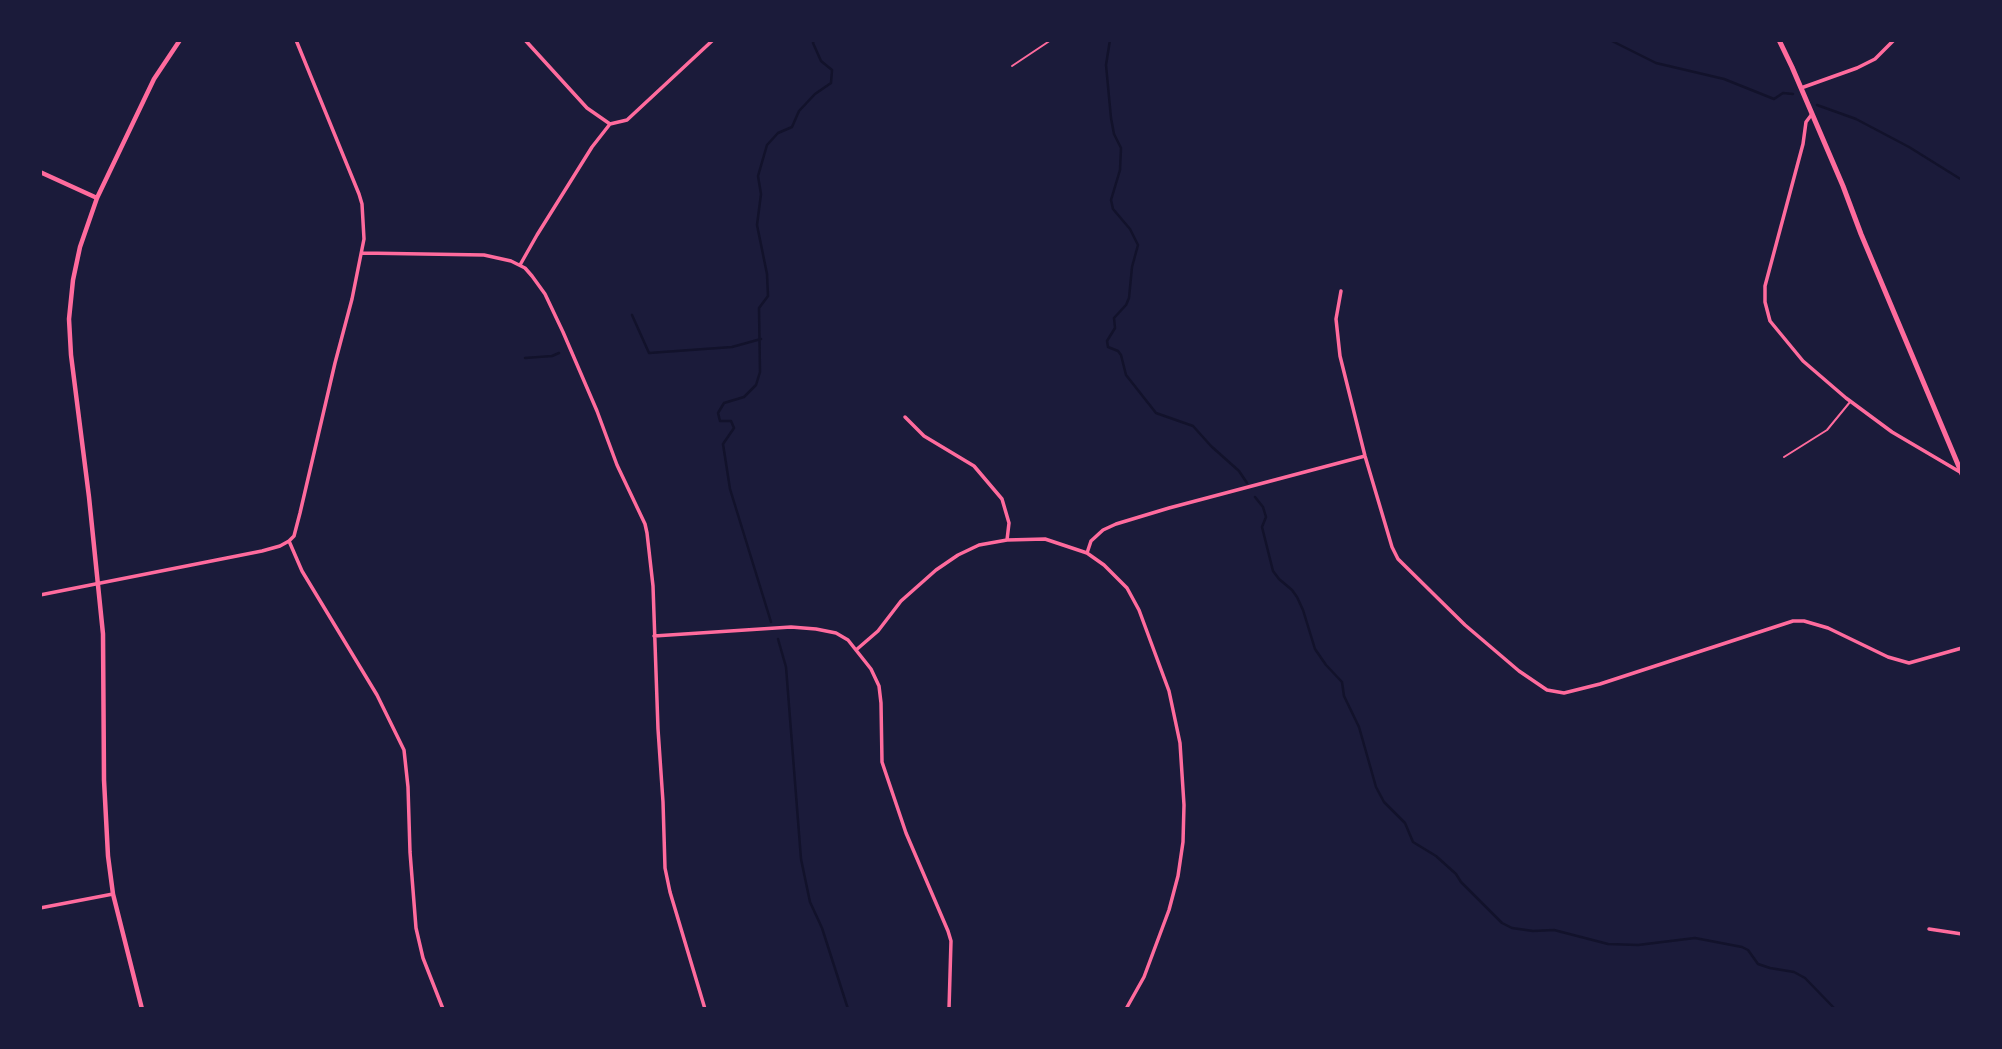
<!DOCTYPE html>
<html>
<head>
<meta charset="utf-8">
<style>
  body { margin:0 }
  #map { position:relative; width:2002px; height:1049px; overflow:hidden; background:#1b1b3a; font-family:"Asap Condensed",sans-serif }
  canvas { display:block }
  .frame { position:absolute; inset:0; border:42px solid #1b1b3a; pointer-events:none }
</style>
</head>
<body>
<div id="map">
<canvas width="2002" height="1049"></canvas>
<div class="frame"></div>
</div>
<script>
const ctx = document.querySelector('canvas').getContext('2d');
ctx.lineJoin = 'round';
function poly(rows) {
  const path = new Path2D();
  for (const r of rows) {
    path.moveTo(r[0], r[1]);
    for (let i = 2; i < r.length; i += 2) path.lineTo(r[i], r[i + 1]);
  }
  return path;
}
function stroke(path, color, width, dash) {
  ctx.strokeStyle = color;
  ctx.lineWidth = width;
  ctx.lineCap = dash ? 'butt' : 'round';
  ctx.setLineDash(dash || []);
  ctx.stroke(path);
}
stroke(poly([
  [1110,40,1106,65,1111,118,1114,134,1121,148,1120,170,1111,200,1113,209,1130,229,1138,245,1132,267,1129,298,1126,305,1114,318,1115,328,1107,341,1108,347,1118,351,1121,355,1126,375,1156,413,1193,426,1211,446,1239,471,1247,483],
  [1610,40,1656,63,1724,79,1774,99,1783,93,1793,94],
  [1817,105,1856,119,1909,147,1962,180],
  [632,315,649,353,732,347,761,339],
  [525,358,552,356,559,353],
  [1255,497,1263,507,1266,517,1262,527,1273,571,1279,579,1292,590,1297,597,1303,610,1315,649,1326,665,1342,682,1344,696,1359,727,1376,787,1384,802,1405,823,1413,842,1436,856,1456,874,1461,882,1502,923,1512,928,1533,931,1554,930,1608,944,1638,945,1695,938,1742,947,1748,950,1758,964,1770,968,1794,972,1805,978,1835,1009],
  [771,622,730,489,723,444,734,428,731,421,720,421,718,413,724,403,744,397,756,385,760,372,759,308,768,296,767,274,757,225,761,194,758,176,767,145,778,133,792,127,799,111,815,94,831,83,832,70,821,61,813,43,814,40],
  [778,639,786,667,801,859,810,902,822,928,848,1009]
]), '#12122b', 2.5);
stroke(poly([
  [1012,66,1051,40],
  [1784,457,1827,430,1850,402]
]), '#ff6b9d', 2);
stroke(poly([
  [296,40,359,194,362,204,364,239,352,299,335,363,300,513,294,536,289,541,302,571,377,695,404,750,408,787,410,852,416,928,423,958,443,1009],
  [525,40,587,108,610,124],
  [1801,88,1857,68,1875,59,1894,40],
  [1812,114,1806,122,1803,144,1765,286,1765,302,1770,321,1803,361,1846,398,1892,432,1960,472],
  [362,253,484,255,511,261,525,268,532,276,545,294,563,332,597,411,617,465,645,524,647,533,653,586,658,729,663,802,665,868,670,892,705,1009],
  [520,265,537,235,592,147,610,124,627,120,713,40],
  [1341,291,1336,319,1340,356,1365,456,1392,547,1398,559,1465,625,1519,671,1547,690,1564,693,1600,684,1793,621,1804,621,1828,628,1888,657,1909,663,1962,648],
  [905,417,924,436,974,466,1002,499,1009,523,1007,540],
  [1087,553,1091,541,1103,530,1116,524,1169,508,1365,456],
  [40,595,262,551,280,546,289,541],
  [654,636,791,627,816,629,836,633,848,640,871,669,879,686,881,703,882,762,906,833,948,931,951,941,949,1009],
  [856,650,878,631,901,601,936,570,958,555,979,545,1007,540,1045,539,1087,553,1104,565,1127,588,1139,610,1169,691,1180,743,1184,805,1183,842,1178,876,1169,910,1144,977,1126,1009],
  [40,908,113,894],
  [1929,929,1962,934]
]), '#ff6b9d', 3.5);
stroke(poly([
  [40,172,97,198],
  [142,1009,113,894,108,856,104,780,103,634,89,497,71,355,69,319,73,280,80,247,97,198,154,79,180,40]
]), '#ff6b9d', 4.5);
stroke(poly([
  [1779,40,1792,67,1843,186,1861,234,1962,474]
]), '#ff6b9d', 5);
</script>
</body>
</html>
